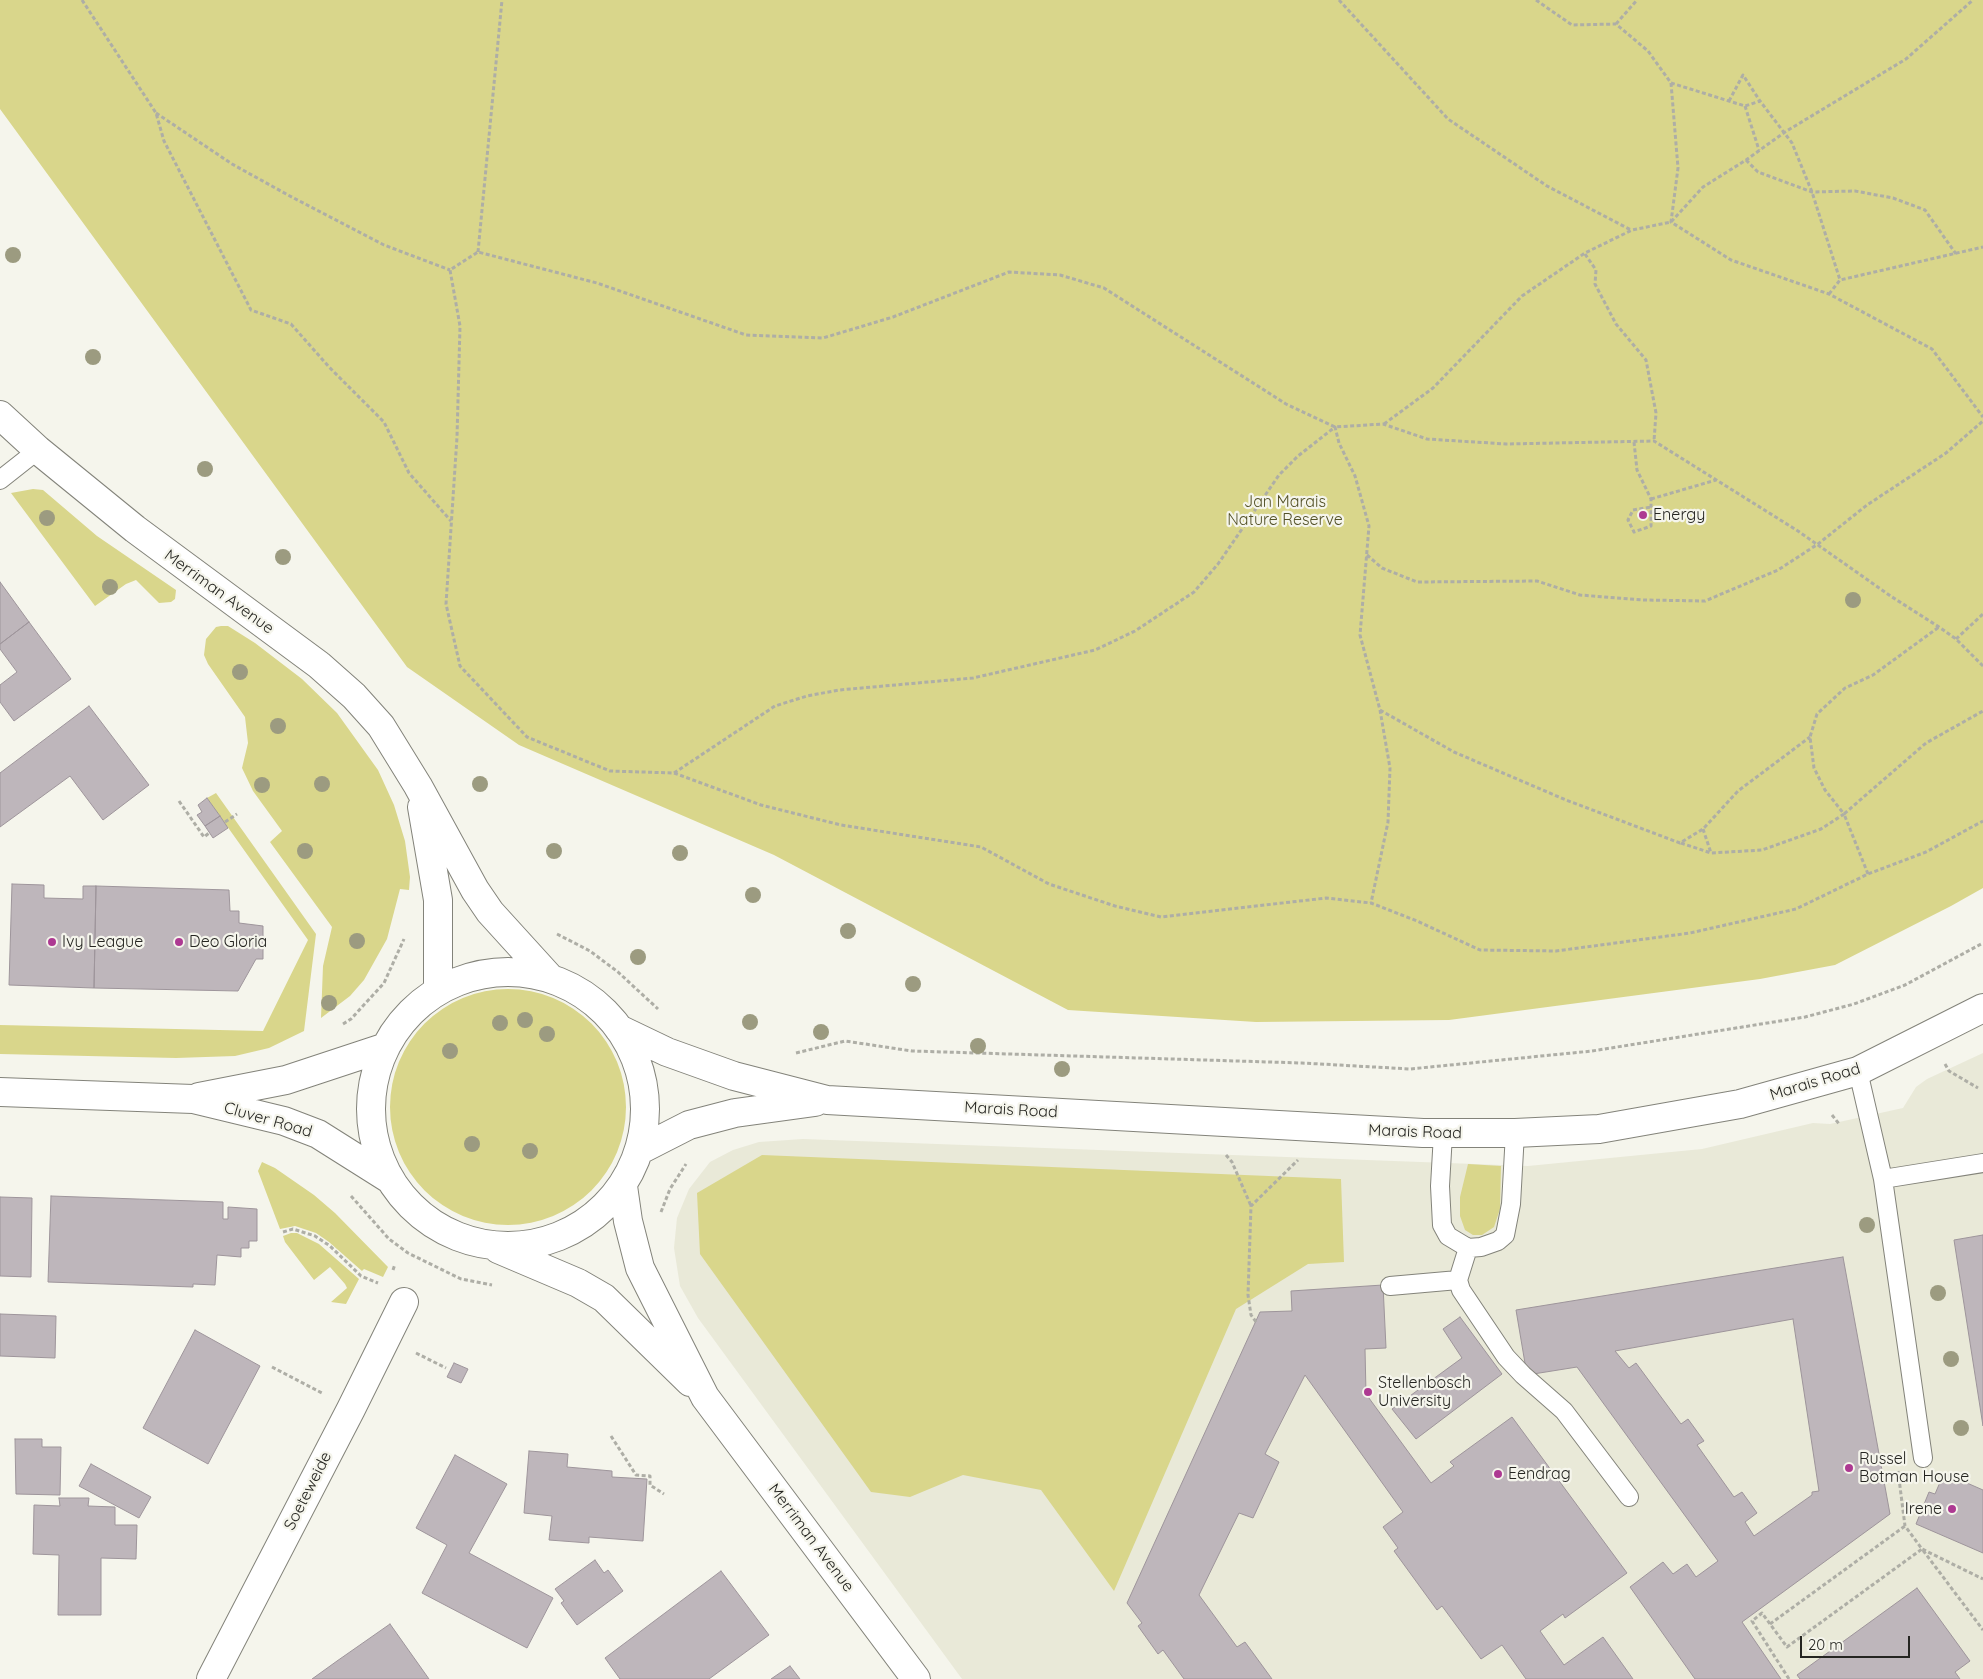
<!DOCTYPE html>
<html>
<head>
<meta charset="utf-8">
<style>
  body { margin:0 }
  #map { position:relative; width:1983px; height:1679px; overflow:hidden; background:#f5f5ec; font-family:Quicksand,sans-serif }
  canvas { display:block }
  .scale { position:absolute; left:1800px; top:1636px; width:110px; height:22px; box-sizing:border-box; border:2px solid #252521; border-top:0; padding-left:6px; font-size:15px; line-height:18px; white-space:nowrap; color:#252521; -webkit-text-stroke:4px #f5f5ec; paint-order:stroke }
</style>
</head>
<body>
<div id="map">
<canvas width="1983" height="1679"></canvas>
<div class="scale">20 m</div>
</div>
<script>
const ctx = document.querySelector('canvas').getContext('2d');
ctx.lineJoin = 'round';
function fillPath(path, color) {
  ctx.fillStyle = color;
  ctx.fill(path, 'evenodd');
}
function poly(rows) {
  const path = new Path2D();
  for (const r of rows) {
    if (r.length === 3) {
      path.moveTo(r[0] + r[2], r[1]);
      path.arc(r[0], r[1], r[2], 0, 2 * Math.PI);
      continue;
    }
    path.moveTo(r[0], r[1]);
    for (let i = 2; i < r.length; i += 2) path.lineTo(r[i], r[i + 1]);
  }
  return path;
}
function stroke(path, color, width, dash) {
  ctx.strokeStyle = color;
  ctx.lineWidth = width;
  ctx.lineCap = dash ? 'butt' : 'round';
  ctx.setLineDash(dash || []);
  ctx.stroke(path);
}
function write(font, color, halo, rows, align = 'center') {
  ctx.font = font + ' Quicksand,sans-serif';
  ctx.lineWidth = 4.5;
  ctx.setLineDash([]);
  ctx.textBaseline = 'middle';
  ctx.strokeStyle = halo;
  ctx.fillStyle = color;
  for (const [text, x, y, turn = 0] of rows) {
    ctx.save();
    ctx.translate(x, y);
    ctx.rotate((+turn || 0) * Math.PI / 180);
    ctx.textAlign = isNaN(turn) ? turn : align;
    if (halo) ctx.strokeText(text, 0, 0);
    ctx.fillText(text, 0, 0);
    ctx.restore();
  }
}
fillPath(poly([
  [1983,1053,1983,1679,962,1679,698,1318,680,1286,674,1248,677,1218,689,1189,710,1162,733,1150,759,1142,803,1139,1528,1166,1702,1149,1813,1123,1830,1124,1903,1108,1916,1087,1927,1079]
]), '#e9e9d8');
fillPath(poly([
  [0,0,1983,0,1983,888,1951,906,1835,965,1760,979,1449,1020,1256,1022,1068,1010,774,855,519,745,407,667,0,109],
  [33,489,43,490,97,536,176,590,175,599,171,602,159,603,136,580,126,584,95,606,11,493],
  [221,626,228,626,255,643,302,679,337,713,378,770,394,805,405,841,410,877,409,890,400,889,387,939,364,980,350,996,321,1018,323,966,332,927,270,842,282,831,253,791,242,768,248,743,245,717,208,664,204,655,206,639,216,627],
  [216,793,316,934,304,1031,269,1048,235,1056,176,1058,0,1054,0,1025,263,1031,308,940,207,798],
  [508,1107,118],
  [762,1155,1341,1179,1344,1262,1308,1264,1236,1309,1114,1591,1041,1490,963,1475,910,1497,871,1492,700,1254,697,1193],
  [262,1162,275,1168,314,1195,335,1213,388,1267,383,1277,364,1269,362,1271,329,1242,316,1233,295,1226,280,1229,258,1171],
  [1468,1164,1501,1166,1500,1209,1494,1227,1482,1235,1473,1235,1465,1230,1460,1216,1460,1197],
  [291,1233,297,1233,319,1244,359,1279,346,1304,331,1302,347,1288,345,1284,330,1267,314,1280,285,1242,283,1236]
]), '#d9d68b');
const building = poly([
  [0,582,29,622,0,644,0,582],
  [29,622,71,679,14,721,0,702,0,685,17,672,0,649,0,644,29,622],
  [89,706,149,785,103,820,70,776,0,827,0,773,89,706],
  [207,798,220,816,205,826,197,815,202,812,198,805,207,798],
  [220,816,228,828,213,838,205,826,220,816],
  [12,884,44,885,44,898,83,899,83,886,96,886,94,988,9,985,12,884],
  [96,886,229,890,230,911,239,911,239,923,263,926,263,959,256,959,238,991,94,988,96,886],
  [51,1196,223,1202,223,1219,228,1219,228,1207,257,1209,257,1241,249,1241,249,1248,241,1248,241,1257,217,1255,215,1285,193,1284,193,1287,48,1282,51,1196],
  [0,1197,32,1198,31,1277,0,1276,0,1197],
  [1983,1235,1983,1426,1954,1240,1983,1235],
  [1843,1257,1890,1514,1742,1622,1781,1679,1695,1679,1630,1587,1663,1562,1673,1574,1687,1564,1696,1577,1718,1561,1577,1367,1527,1375,1516,1310,1843,1257],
  [1793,1319,1819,1491,1812,1492,1812,1495,1754,1536,1745,1522,1757,1513,1742,1492,1734,1497,1697,1445,1704,1441,1688,1419,1681,1424,1636,1363,1629,1368,1615,1351,1793,1319],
  [1383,1285,1386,1348,1365,1349,1366,1394,1431,1483,1454,1466,1450,1462,1512,1417,1627,1573,1565,1618,1563,1614,1540,1631,1564,1665,1603,1637,1633,1679,1526,1679,1502,1645,1481,1659,1442,1606,1437,1610,1394,1551,1398,1548,1383,1527,1403,1512,1305,1375,1265,1454,1279,1462,1253,1518,1239,1513,1199,1595,1237,1647,1245,1642,1272,1679,1184,1679,1163,1650,1158,1654,1138,1626,1142,1623,1127,1603,1260,1312,1292,1311,1291,1291,1383,1285],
  [0,1314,56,1316,55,1358,0,1356,0,1314],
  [1460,1317,1502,1374,1416,1439,1392,1409,1462,1358,1443,1329,1460,1317],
  [195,1330,260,1366,208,1464,143,1428,195,1330],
  [454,1363,468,1369,461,1383,447,1377,454,1363],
  [15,1439,42,1439,42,1447,61,1447,60,1495,16,1494,15,1439],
  [529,1451,568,1454,567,1467,612,1471,612,1477,647,1479,643,1541,589,1537,589,1543,549,1540,552,1516,524,1513,529,1451],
  [455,1455,507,1484,469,1553,553,1598,527,1648,422,1593,447,1545,416,1528,455,1455],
  [91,1464,151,1497,139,1518,79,1486,91,1464],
  [1944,1473,1983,1490,1983,1553,1916,1524,1929,1492,1935,1494,1944,1473],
  [59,1498,89,1498,88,1506,115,1507,115,1525,137,1525,136,1559,101,1558,101,1615,58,1615,59,1555,33,1554,34,1505,60,1506,59,1498],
  [595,1560,604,1573,608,1570,623,1591,577,1625,561,1603,564,1601,555,1589,595,1560],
  [721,1571,769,1635,709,1679,620,1679,605,1658,721,1571],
  [1917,1588,1970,1661,1955,1672,1960,1679,1800,1679,1797,1675,1917,1588],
  [390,1624,429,1679,312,1679,337,1661,390,1624],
  [790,1666,800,1679,771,1679,790,1666]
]);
fillPath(building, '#beb6bb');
stroke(building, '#9e959b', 1);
const service = poly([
  [0,480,38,450],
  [1858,1071,1883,1179,1923,1458],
  [1443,1134,1440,1186,1442,1225,1448,1236,1468,1248,1481,1247,1498,1241,1505,1235,1511,1204,1515,1133],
  [1883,1179,1983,1163],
  [1468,1248,1458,1280,1461,1290,1506,1357,1523,1375,1564,1411,1629,1497],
  [1390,1286,1458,1280]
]);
const minor = poly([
  [211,1679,351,1409,404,1302]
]);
const tertiary = poly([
  [0,415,38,450,135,529,319,665,354,696,381,726,418,786,475,890,490,912,550,978],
  [422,807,438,900,438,991],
  [508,1109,137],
  [619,1029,667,1052,734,1076,827,1100,1423,1133,1515,1133,1599,1129,1740,1104,1858,1071,1983,1008],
  [0,1092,193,1099,284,1121,318,1134,391,1180],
  [199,1097,286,1080,386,1047],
  [640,1150,689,1125,735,1113,815,1102],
  [623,1186,628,1221,640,1268,705,1397,916,1679],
  [498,1249,578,1283,604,1298,690,1382]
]);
stroke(service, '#83837a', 20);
stroke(minor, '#83837a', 30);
stroke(tertiary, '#83837a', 30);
stroke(poly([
  [82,0,156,113,164,141,251,310,291,324,329,367,384,422,409,473,451,521],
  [1339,0,1448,119,1547,186,1631,230],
  [1536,0,1572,25,1616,24,1648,51,1671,83,1745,106,1760,101,1792,143,1812,192,1840,280],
  [1616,24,1637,0],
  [1671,83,1678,168,1671,222,1731,260,1829,294,1932,349,1983,417],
  [1729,101,1743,75,1760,101],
  [1745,106,1759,150],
  [156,113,232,164,288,195,384,245,450,270],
  [1746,160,1758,172,1812,192,1855,191,1893,198,1925,210,1956,254],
  [478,252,502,0],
  [1585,254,1596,270,1595,284,1616,324,1646,360,1656,413,1654,441],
  [1829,294,1840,280,1983,247],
  [1384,424,1433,388,1522,296,1585,253,1632,230,1671,222,1703,187,1746,160,1785,132,1906,59,1973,0],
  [1634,442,1637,470,1651,499,1651,526,1634,532,1628,520,1633,510,1651,507],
  [1651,499,1716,480],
  [1367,555,1382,568,1417,582,1537,581,1580,595,1644,600,1705,601,1778,570,1818,544,1867,505,1946,453,1983,421],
  [1956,639,1983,614],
  [1983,666,1956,639,1939,627,1892,597,1798,531,1654,441,1506,444,1427,439,1383,424,1335,427,1286,404,1104,288,1060,275,1009,272,893,317,823,338,746,335,597,283,478,252,450,270,460,326,457,437,446,604,460,666,527,737,610,771,674,773,761,805,841,825,981,847,1049,884,1115,906,1161,917,1326,898,1371,903,1417,921,1480,950,1556,951,1690,933,1796,909,1868,874,1926,852,1983,821],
  [1380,710,1454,752,1566,800,1680,843,1703,829,1738,791,1810,737],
  [674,773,775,706,807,696,839,690,973,678,1095,650,1135,631,1194,592,1218,564,1279,475,1298,456,1335,427,1339,443,1355,476,1369,526,1360,635,1380,710,1390,768,1388,822,1371,903],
  [179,801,204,837,209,833],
  [225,822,237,814],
  [1703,829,1711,853],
  [1681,843,1711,853,1762,850,1821,829,1844,814,1825,790,1814,768,1810,737,1817,714,1845,688,1873,675,1939,627],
  [1868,874,1844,814,1926,743,1983,711],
  [557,934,590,951,618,972,658,1009],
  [343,1024,351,1019,384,983,404,939],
  [796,1053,845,1041,912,1051,1302,1063,1410,1069,1592,1051,1805,1017,1854,1004,1905,985,1983,943],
  [1945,1064,1949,1071,1978,1088],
  [1832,1115,1840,1125],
  [1226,1155,1232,1162,1251,1206],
  [351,1196,389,1239,408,1253,461,1279,492,1285],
  [661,1212,670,1189,686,1164],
  [283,1232,293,1229,315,1236,330,1246,361,1276,378,1283],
  [393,1270,395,1264],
  [1256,1322,1251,1315,1248,1295,1251,1206,1298,1160],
  [416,1353,446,1368],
  [272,1367,322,1393],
  [611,1436,636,1475,650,1476,650,1485,664,1494],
  [1898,1471,1905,1526,1922,1549,1983,1579],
  [1770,1624,1905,1526],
  [1789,1679,1752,1621,1762,1613,1787,1647,1922,1549,1983,1630]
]), '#aeaea6', 3, [4, 2.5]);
stroke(service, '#fff', 18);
stroke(minor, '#fff', 28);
stroke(tertiary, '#fff', 28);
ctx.fillStyle = '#9c9b80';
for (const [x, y] of [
  [13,255],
  [93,357],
  [205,469],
  [47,518],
  [283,557],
  [110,587],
  [1853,600],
  [240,672],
  [278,726],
  [322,784],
  [480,784],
  [262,785],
  [305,851],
  [554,851],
  [680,853],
  [753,895],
  [848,931],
  [357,941],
  [638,957],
  [913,984],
  [329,1003],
  [525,1020],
  [750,1022],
  [500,1023],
  [821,1032],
  [547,1034],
  [978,1046],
  [450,1051],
  [1062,1069],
  [472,1144],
  [530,1151],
  [1867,1225],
  [1938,1293],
  [1951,1359],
  [1961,1428]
]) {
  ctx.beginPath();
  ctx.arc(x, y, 8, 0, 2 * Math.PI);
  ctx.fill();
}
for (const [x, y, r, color] of [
  [1643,515,5,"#ad3992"],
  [52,942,5,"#ad3992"],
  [179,942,5,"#ad3992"],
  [1368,1392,5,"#ad3992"],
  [1849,1468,5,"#ad3992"],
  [1498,1474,5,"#ad3992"],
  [1952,1509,5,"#ad3992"]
]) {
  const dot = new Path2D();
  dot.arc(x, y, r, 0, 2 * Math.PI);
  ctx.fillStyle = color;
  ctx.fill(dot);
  stroke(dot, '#f5f5ec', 2);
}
write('16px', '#535127', '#f5f5ec', [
  ["Jan Marais",1285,502],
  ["Nature Reserve",1285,520]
]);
write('16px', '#252521', '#f5f5ec', [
  ["Energy",1653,515],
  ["Ivy League",62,942],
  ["Deo Gloria",189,942],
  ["Stellenbosch",1378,1383],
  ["University",1378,1401],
  ["Russel",1859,1459],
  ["Botman House",1859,1477],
  ["Eendrag",1508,1474],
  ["Irene",1942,1509,"right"]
], 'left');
write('16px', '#252521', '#f5f5ec', [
  ["Merriman Avenue",219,592,36],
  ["Marais Road",1815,1082,-17],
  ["Marais Road",1011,1110,3],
  ["Cluver Road",268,1120,16],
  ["Marais Road",1415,1132,2],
  ["Soeteweide",308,1491,-63],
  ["Merriman Avenue",811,1538,53]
]);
</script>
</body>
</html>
